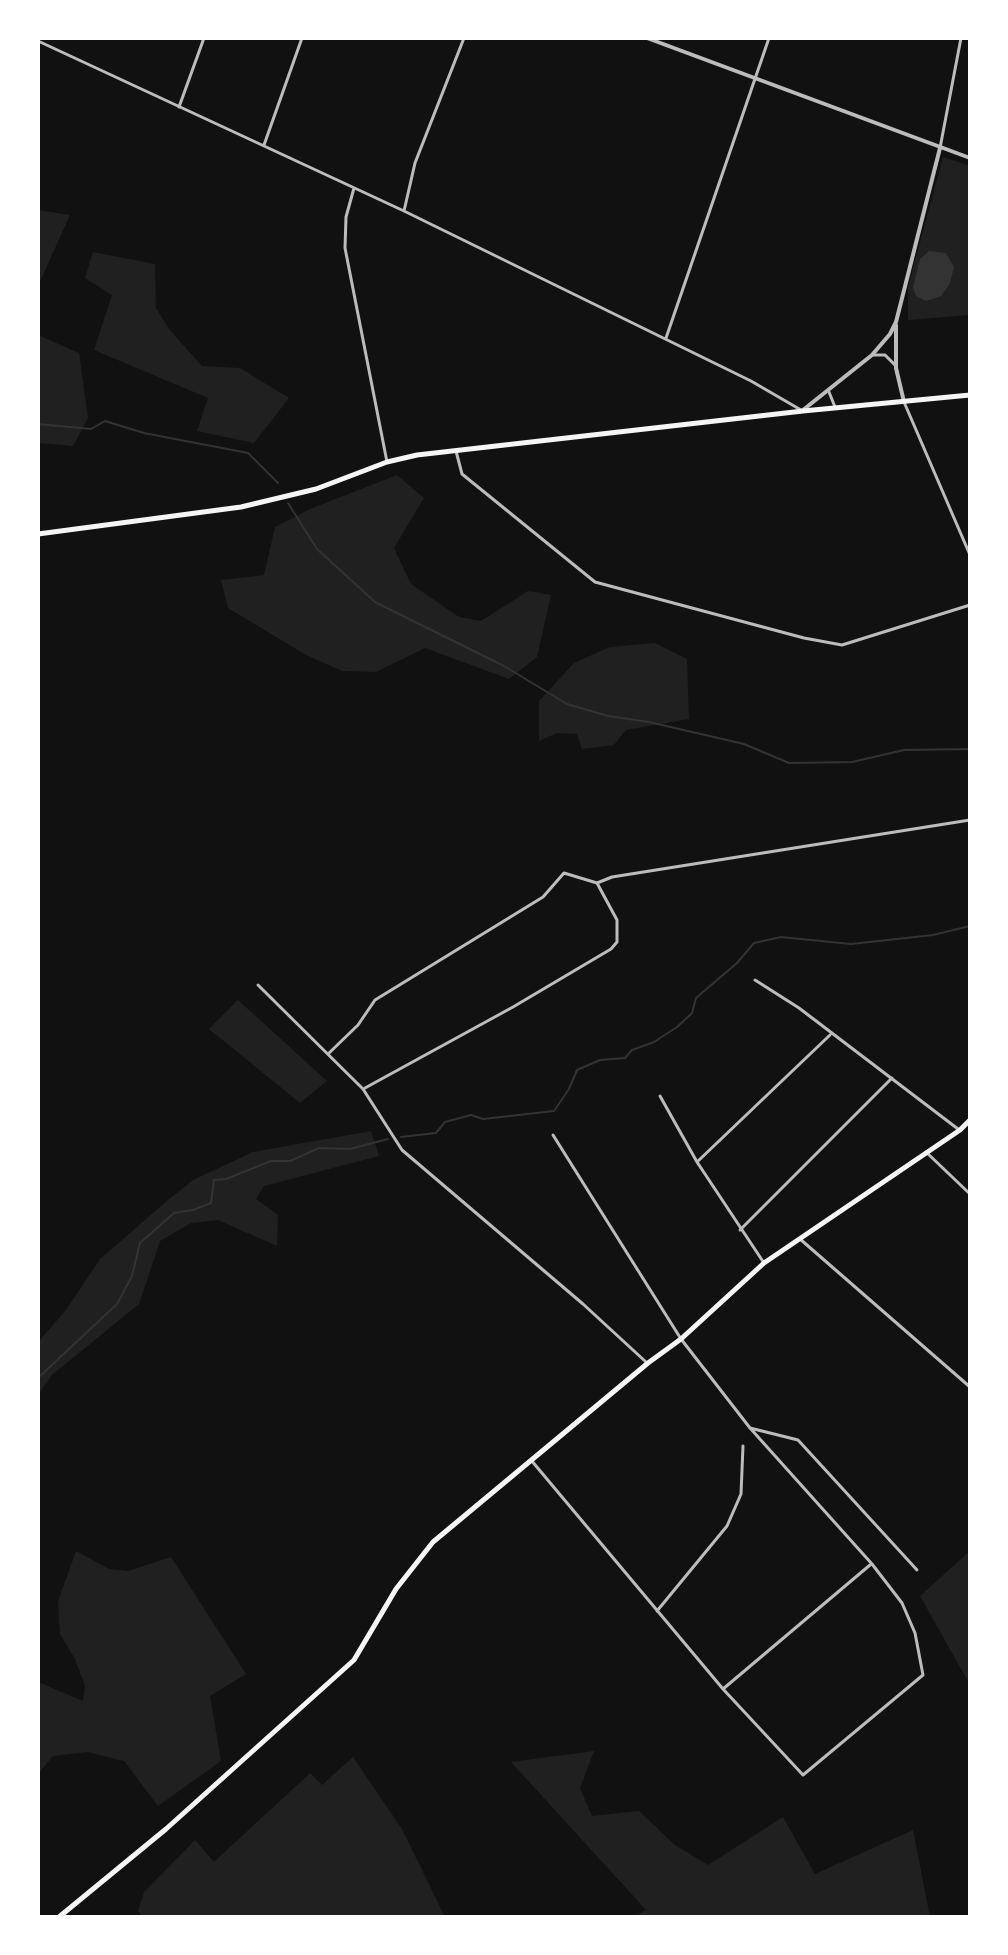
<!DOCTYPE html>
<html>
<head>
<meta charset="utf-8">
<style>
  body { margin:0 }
  #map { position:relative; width:1008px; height:1955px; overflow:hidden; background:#111; font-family:"Golos Text",sans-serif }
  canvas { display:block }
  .frame { position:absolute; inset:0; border:40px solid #fff; pointer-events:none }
</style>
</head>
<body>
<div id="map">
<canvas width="1008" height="1955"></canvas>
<div class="frame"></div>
</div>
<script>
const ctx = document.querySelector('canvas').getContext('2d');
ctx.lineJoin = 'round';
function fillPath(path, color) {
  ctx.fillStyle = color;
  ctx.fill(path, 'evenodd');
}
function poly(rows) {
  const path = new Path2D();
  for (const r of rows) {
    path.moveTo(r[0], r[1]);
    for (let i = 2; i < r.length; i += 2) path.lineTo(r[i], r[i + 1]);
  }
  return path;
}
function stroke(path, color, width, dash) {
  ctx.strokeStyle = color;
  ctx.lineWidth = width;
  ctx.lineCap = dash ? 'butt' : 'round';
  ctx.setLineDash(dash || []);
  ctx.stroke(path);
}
fillPath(poly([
  [943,157,970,166,970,315,908,320,908,287],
  [38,210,70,215,38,286],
  [93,252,155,264,156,308,169,329,202,366,240,368,289,398,254,443,197,431,208,398,94,350,112,295,85,278],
  [38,335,79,353,88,418,73,446,38,443],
  [397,475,424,498,394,548,411,584,459,617,481,621,528,591,551,595,537,657,509,679,425,648,376,672,342,671,306,655,228,608,221,580,264,575,275,527,310,509],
  [655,643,687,659,689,719,626,730,614,745,582,749,577,734,557,733,539,741,539,701,574,663,610,647],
  [238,1000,327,1081,300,1103,209,1029],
  [371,1131,379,1156,264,1186,256,1199,278,1215,277,1246,218,1220,191,1223,160,1241,139,1304,52,1375,40,1392,38,1402,38,1342,66,1310,100,1259,168,1200,193,1180,253,1152],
  [76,1551,109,1569,128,1571,171,1557,246,1674,210,1696,221,1761,158,1806,124,1761,88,1752,53,1756,38,1774,38,1682,83,1701,85,1686,75,1659,60,1634,58,1601],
  [970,1551,970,1685,920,1596],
  [594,1751,580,1788,592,1816,639,1811,675,1845,708,1865,783,1817,815,1874,913,1830,930,1917,634,1917,646,1910,511,1762],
  [353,1757,402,1829,445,1917,143,1917,138,1911,144,1892,195,1840,214,1862,310,1773,322,1785]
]), '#202020');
fillPath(poly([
  [929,251,946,253,954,267,950,283,941,296,926,301,916,296,913,287,920,259]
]), '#333');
stroke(poly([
  [38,424,91,429,105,421,144,433,248,453,278,483],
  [288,503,317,549,375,602,504,666,567,704,608,716,649,722,744,744,789,763,852,762,904,750,970,749],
  [401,1137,436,1133,445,1122,471,1115,483,1119,554,1111,569,1089,577,1070,600,1060,625,1058,632,1050,654,1042,677,1027,692,1013,696,998,737,963,754,943,781,937,851,944,933,935,970,926],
  [38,1378,117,1304,132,1276,140,1243,174,1213,193,1210,211,1203,214,1180,226,1179,271,1161,290,1161,319,1148,350,1149,388,1139]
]), '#333', 2);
stroke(poly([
  [38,41,404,211,751,381,801,410],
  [179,107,204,38],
  [264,145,302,38],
  [940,148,961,38],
  [354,188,346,217,345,248,387,462],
  [404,211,415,163,464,38],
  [666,338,769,38],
  [872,355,885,355,895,365],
  [829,392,835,407],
  [904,402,970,555],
  [456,451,462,474,595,582,804,638,842,645,970,605],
  [755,980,799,1008,958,1129],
  [258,985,363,1089,402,1150,583,1304,646,1362],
  [328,1054,358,1025,375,1000,543,897,564,873,597,883,612,877,970,820],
  [365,1088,513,1007,611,949,617,942,617,920,597,883],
  [660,1096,697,1162,764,1263],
  [926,1152,970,1194],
  [697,1162,830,1035],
  [740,1230,892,1078],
  [800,1239,970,1387],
  [750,1428,798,1440,917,1570],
  [531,1460,723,1689,803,1775,923,1675,915,1633,902,1603,872,1564,750,1428,681,1339,553,1135],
  [657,1611,727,1526,741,1494,743,1446],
  [723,1689,870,1565]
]), '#bcbcbc', 3);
stroke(poly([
  [647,38,970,158],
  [896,325,896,368,904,402],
  [803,410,872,355,890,334,896,322,940,148]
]), '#bcbcbc', 4);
stroke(poly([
  [59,1917,166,1829,354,1660,396,1589,433,1542,648,1363,681,1339,764,1263,960,1130,970,1120]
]), '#f5f5f5', 5);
stroke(poly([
  [38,534,241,507,316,489,387,462,417,455,803,411,970,395]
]), '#f5f5f5', 5);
</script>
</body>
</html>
